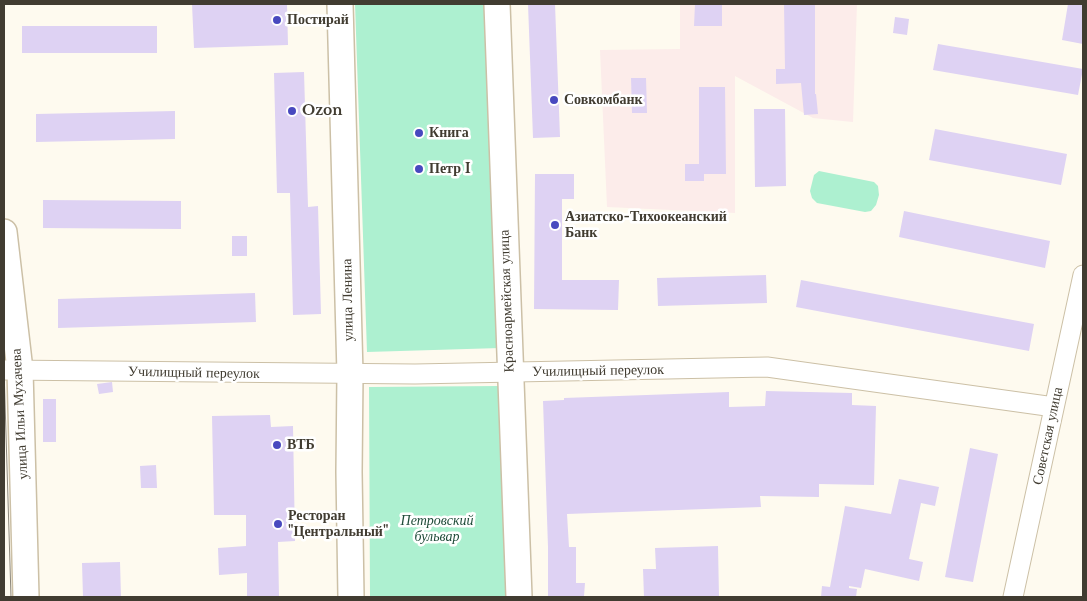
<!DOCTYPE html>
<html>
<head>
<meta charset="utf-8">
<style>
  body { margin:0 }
  #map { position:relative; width:1087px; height:601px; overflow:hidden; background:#fefaef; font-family:"Libre Baskerville",serif }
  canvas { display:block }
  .frame { position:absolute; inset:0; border:5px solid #413c31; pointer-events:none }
</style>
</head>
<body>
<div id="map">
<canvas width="1087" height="601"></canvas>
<div class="frame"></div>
</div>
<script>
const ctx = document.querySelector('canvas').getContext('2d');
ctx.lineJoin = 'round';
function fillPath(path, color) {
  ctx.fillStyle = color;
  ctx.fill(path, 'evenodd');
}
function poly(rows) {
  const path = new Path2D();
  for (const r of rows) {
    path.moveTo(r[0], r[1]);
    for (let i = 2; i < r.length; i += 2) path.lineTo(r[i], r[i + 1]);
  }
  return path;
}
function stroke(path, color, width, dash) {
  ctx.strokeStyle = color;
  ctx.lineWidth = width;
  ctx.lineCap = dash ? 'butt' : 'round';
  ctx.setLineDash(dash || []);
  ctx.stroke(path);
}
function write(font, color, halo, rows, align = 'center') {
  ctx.font = font + ' "Libre Baskerville",serif';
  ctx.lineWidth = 5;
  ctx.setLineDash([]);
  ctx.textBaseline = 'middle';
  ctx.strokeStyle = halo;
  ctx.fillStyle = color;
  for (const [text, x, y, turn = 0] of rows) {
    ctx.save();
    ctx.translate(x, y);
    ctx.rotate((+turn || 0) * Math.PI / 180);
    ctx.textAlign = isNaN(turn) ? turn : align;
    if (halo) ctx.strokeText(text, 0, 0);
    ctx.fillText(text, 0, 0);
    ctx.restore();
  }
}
fillPath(poly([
  [680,4,857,4,853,122,813,118,735,76,735,213,607,207,600,50,680,49]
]), '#fcecea');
fillPath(poly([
  [355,4,488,4,500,348,367,352],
  [819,171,874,182,878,186,879,195,876,205,871,211,865,212,817,203,812,198,810,191,814,175],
  [499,386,507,597,370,597,369,387]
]), '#adf0d0');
fillPath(poly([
  [192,4,287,4,288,45,194,48],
  [528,4,555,4,560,137,533,138],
  [695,4,722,4,722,26,694,26],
  [784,4,815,4,815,94,816,94,818,114,804,115,801,83,776,84,776,69,785,69],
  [1068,4,1083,4,1083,44,1062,40],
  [895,17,909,19,907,35,893,33],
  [22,26,157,26,157,53,22,53],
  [938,44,1083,69,1078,95,933,70],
  [304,72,308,207,318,206,321,314,293,315,290,193,277,193,274,73],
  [631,78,646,78,647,113,632,113],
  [699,87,725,87,726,174,704,174,704,181,685,181,685,164,699,164],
  [754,109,785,109,786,186,755,187],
  [175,111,175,139,36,142,36,114],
  [935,129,1067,154,1061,185,929,160],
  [535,174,574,174,574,199,562,199,562,280,619,280,618,310,534,309],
  [43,200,181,201,181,229,43,228],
  [904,211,1050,241,1045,268,899,237],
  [232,236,247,236,247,256,232,256],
  [766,275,767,303,658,306,657,278],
  [801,280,1034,324,1029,351,796,307],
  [255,293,256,322,58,328,58,299],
  [112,382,113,392,99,394,97,384],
  [766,391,852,393,852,405,876,406,874,485,819,484,819,497,760,496,761,507,567,514,569,547,576,547,576,583,585,583,584,596,548,597,548,547,543,401,564,400,564,398,729,392,729,407,765,406],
  [43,399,56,399,56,442,43,442],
  [270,415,271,427,293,426,295,541,278,542,279,597,247,597,247,573,219,575,218,548,246,546,246,515,214,515,212,416],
  [970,448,998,454,973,582,945,577],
  [156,465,157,488,141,488,140,466],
  [899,479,939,487,935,506,921,503,909,559,923,562,919,581,865,569,861,588,849,586,849,588,857,589,856,597,821,597,822,586,830,587,845,506,891,514],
  [718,546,719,597,644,597,643,569,656,569,655,548],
  [120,562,121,597,83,597,82,563]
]), '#ded2f3');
const minor = poly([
  [4,370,415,374,767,367,1054,407],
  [1013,597,1083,275]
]);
const major = poly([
  [340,4,350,374,349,472,351,597],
  [497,4,519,597],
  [4,232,20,370,26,597]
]);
stroke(minor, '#ccc0a6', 21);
stroke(major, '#ccc0a6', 28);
stroke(minor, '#fff', 19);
stroke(major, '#fff', 25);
stroke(poly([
  [4,369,11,597]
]), '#8c877c', 1);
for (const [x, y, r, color] of [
  [277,20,5,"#4849bf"],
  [554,100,5,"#4849bf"],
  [292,111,5,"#4849bf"],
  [419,133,5,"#4849bf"],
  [419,169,5,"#4849bf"],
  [555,225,5,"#4849bf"],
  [277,445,5,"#4849bf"],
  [278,524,5,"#4849bf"]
]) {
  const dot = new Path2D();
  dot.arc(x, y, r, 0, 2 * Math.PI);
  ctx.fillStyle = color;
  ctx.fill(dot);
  stroke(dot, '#fff', 2);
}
write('bold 14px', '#413c31', '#fff', [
  ["Постирай",287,20],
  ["Совкомбанк",564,100],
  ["Ozon",302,111],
  ["Книга",429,133],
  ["Петр I",429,169],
  ["Азиатско-Тихоокеанский",565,217],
  ["Банк",565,233],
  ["ВТБ",287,445],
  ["Ресторан",288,516],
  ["\"Центральный\"",288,532]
], 'left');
write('14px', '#413c31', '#fff', [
  ["улица Ленина",348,300,-91],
  ["Красноармейская улица",507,301,-92],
  ["Училищный переулок",598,371,-1],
  ["Училищный переулок",194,373,1],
  ["улица Ильи Мухачева",20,414,-93],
  ["Советская улица",1048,436,-78]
]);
write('italic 14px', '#204c3a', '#fff', [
  ["Петровский",437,521],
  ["бульвар",437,537]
]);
</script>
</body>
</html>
